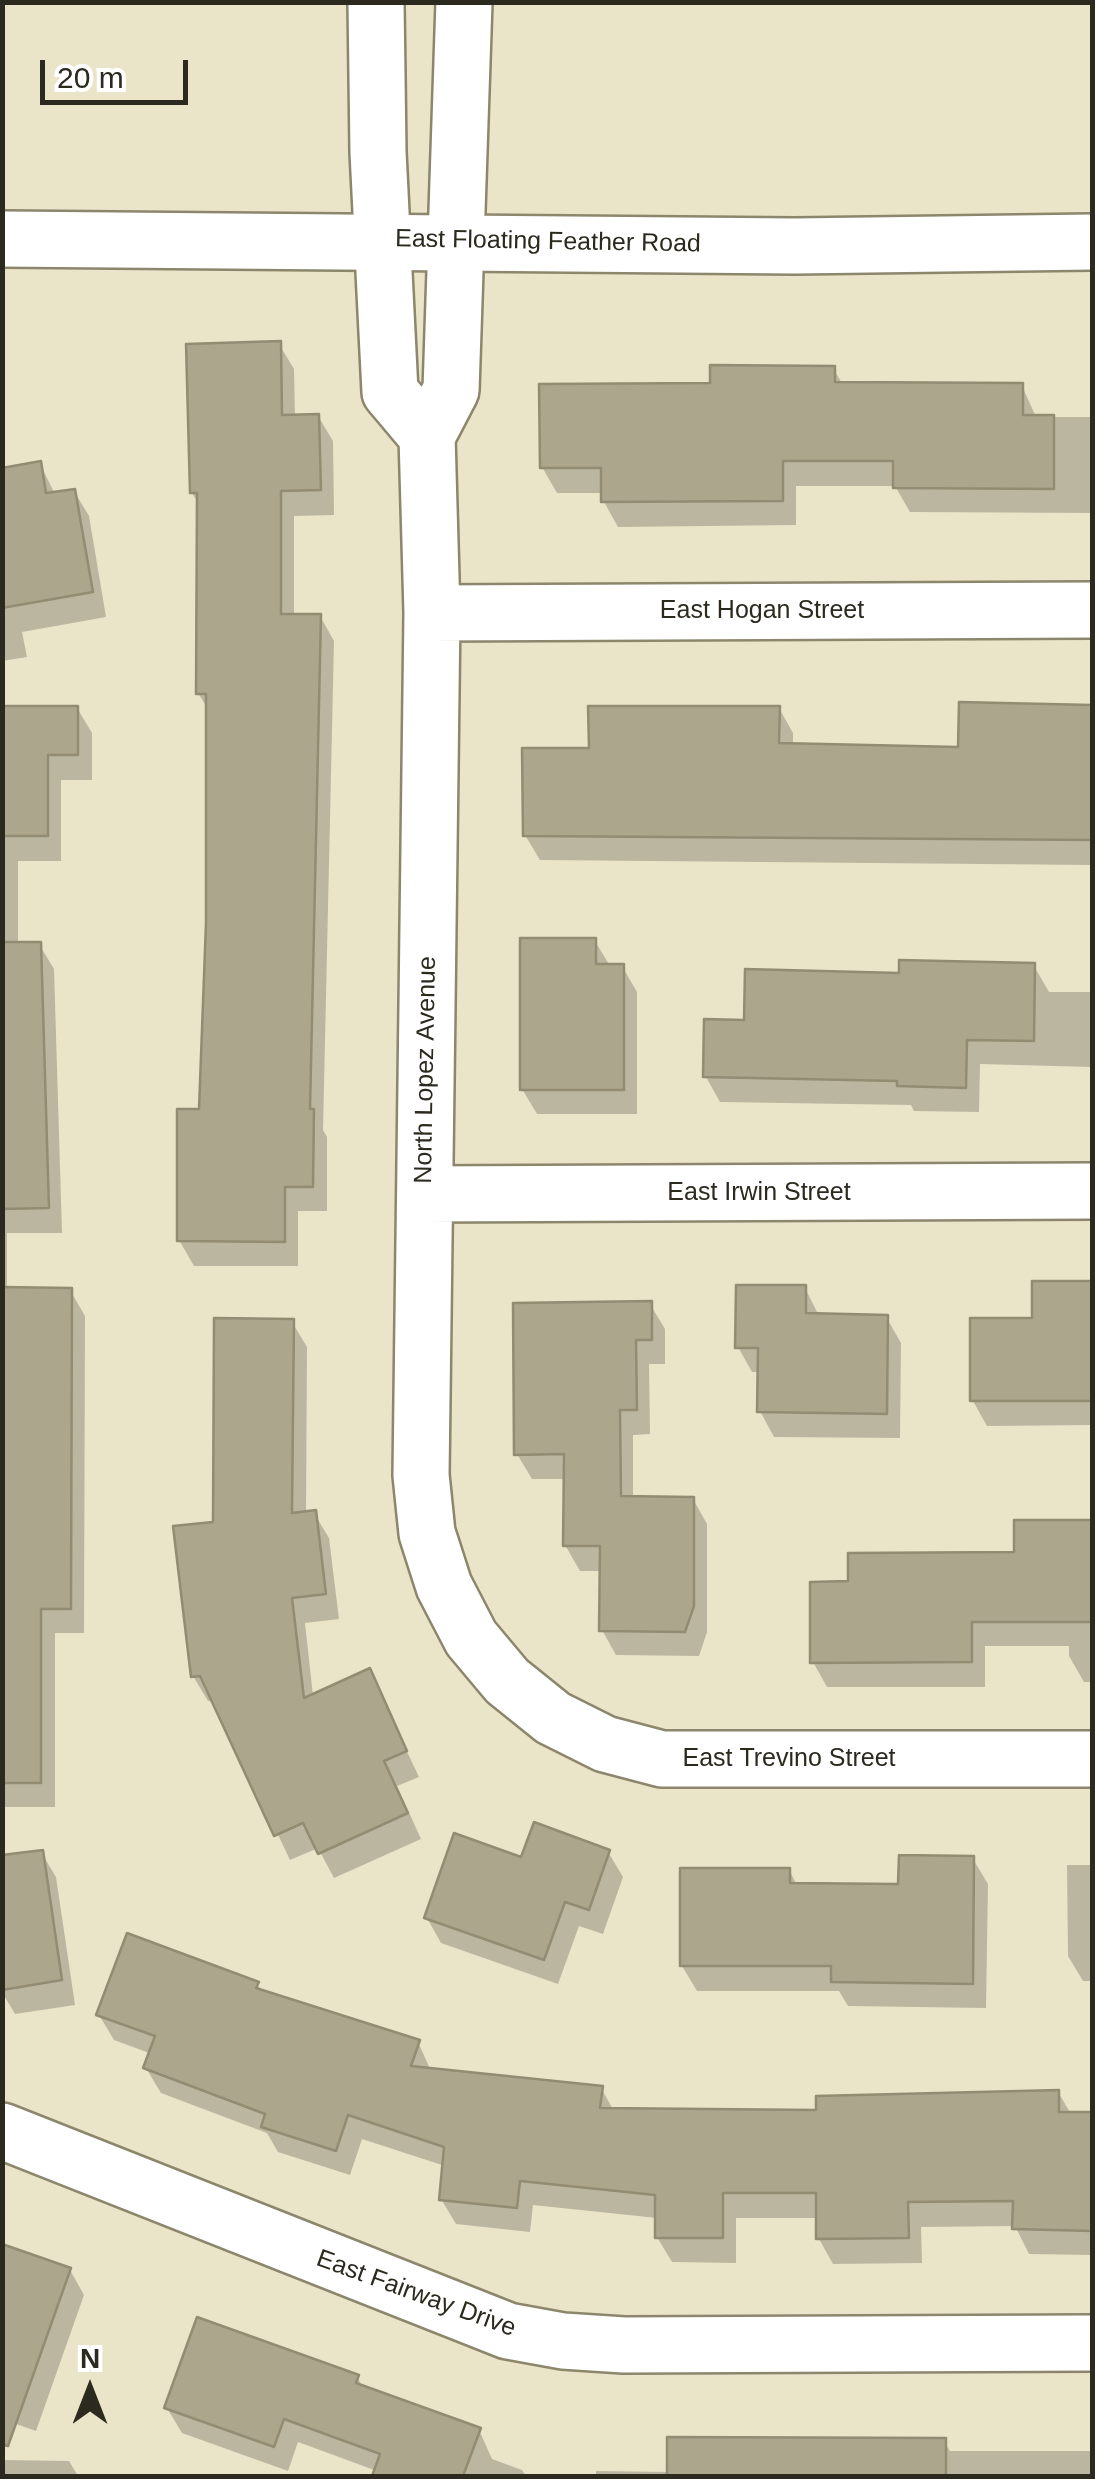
<!DOCTYPE html>
<html>
<head>
<meta charset="utf-8">
<style>
  body { margin:0 }
  #map { position:relative; width:1095px; height:2479px; overflow:hidden; background:#eae4c9; font-family:Helvetica,sans-serif }
  canvas { display:block }
  .frame { position:absolute; inset:0; border:5px solid #2c2a1f; pointer-events:none }
  .north { position:absolute; left:40px; top:2339px; width:100px; height:100px; -webkit-text-stroke:8px #fff; paint-order:stroke; rotate:0deg; font-size:28px; font-weight:700; line-height:40px; text-align:center; color:#2c2a1f }
  .north::after { content:''; display:block; margin:auto; width:35px; height:45px; background:#2c2a1f; clip-path:polygon(50% 0,100% 100%,50% 72%,0 100%) }
  .scale { position:absolute; left:40px; top:60px; width:148px; height:45px; box-sizing:border-box; border:5px solid #2c2a1f; border-top:0; padding-left:12px; font-size:30px; line-height:35px; white-space:nowrap; color:#2c2a1f; -webkit-text-stroke:8px #fff; paint-order:stroke }
</style>
</head>
<body>
<div id="map">
<canvas width="1095" height="2479"></canvas>
<div class="frame"></div>
<div class="north">N</div>
<div class="scale">20 m</div>
</div>
<script>
const ctx = document.querySelector('canvas').getContext('2d');
ctx.lineJoin = 'round';
function fillPath(path, color) {
  ctx.fillStyle = color;
  ctx.fill(path, 'evenodd');
}
function poly(rows) {
  const path = new Path2D();
  for (const r of rows) {
    path.moveTo(r[0], r[1]);
    for (let i = 2; i < r.length; i += 2) path.lineTo(r[i], r[i + 1]);
  }
  return path;
}
function stroke(path, color, width, dash) {
  ctx.strokeStyle = color;
  ctx.lineWidth = width;
  ctx.lineCap = dash ? 'butt' : 'round';
  ctx.setLineDash(dash || []);
  ctx.stroke(path);
}
function write(font, color, halo, rows, align = 'center') {
  ctx.font = font + ' Helvetica,sans-serif';
  ctx.lineWidth = 8;
  ctx.setLineDash([]);
  ctx.textBaseline = 'middle';
  ctx.strokeStyle = halo;
  ctx.fillStyle = color;
  for (const [text, x, y, turn = 0] of rows) {
    ctx.save();
    ctx.translate(x, y);
    ctx.rotate((+turn || 0) * Math.PI / 180);
    ctx.textAlign = isNaN(turn) ? turn : align;
    if (halo) ctx.strokeText(text, 0, 0);
    ctx.fillText(text, 0, 0);
    ctx.restore();
  }
}
fillPath(poly([
  [279,344,294,369,295,417,318,416,333,441,334,515,294,516,294,616,320,616,334,641,323,1130,327,1137,327,1211,298,1211,298,1266,194,1266,179,1240,201,1111,209,923,209,711,198,693,199,504,192,493],
  [833,368,843,385,1022,386,1036,417,1092,417,1092,513,910,512,895,486,796,486,796,525,618,527,604,502,604,493,557,493,542,467,713,385],
  [40,464,55,494,74,491,89,516,106,617,22,632,27,657,2,661,2,470],
  [1092,704,1092,865,540,860,525,835,592,750,779,708,793,733,793,746,961,749,961,705],
  [2,708,77,708,92,733,92,780,61,780,61,861,18,861,18,944,39,944,54,969,62,1233,7,1233,7,1290,70,1290,85,1316,84,1633,55,1633,55,1807,2,1807],
  [595,941,610,966,622,966,637,992,637,1114,537,1114,522,1089],
  [1034,966,1049,992,1092,992,1092,1067,980,1064,979,1112,914,1111,911,1105,720,1102,706,1077,747,1022,902,975],
  [1034,1284,1092,1284,1092,1425,987,1426,973,1401,1034,1321],
  [805,1288,819,1316,886,1317,901,1343,900,1438,774,1437,760,1411,760,1372,752,1372,738,1347],
  [650,1304,665,1329,665,1364,649,1364,650,1434,633,1435,633,1499,693,1499,707,1524,707,1632,699,1656,616,1655,602,1630,602,1571,580,1571,565,1545,566,1479,532,1479,517,1454],
  [292,1322,307,1347,306,1514,314,1513,329,1538,339,1619,305,1623,313,1696,369,1671,419,1777,397,1786,421,1839,334,1878,318,1848,290,1860,214,1700,208,1701,193,1676,215,1524],
  [1016,1522,1092,1523,1092,1682,1084,1682,1069,1656,1069,1646,985,1646,985,1687,827,1687,813,1662,850,1584,1016,1554],
  [41,1852,56,1877,75,2005,15,2014,2,1992,2,1858],
  [608,1852,623,1877,603,1934,579,1926,558,1984,441,1943,427,1918,523,1860],
  [973,1859,988,1884,986,2008,848,2006,839,1991,697,1991,682,1966,789,1870,797,1885,901,1887],
  [1067,1865,1092,1865,1092,1981,1083,1981,1068,1956],
  [257,1984,262,1992,418,2042,431,2071,601,2088,614,2111,818,2112,1058,2092,1071,2114,1092,2115,1092,2255,1029,2254,1015,2226,921,2227,922,2263,833,2264,819,2239,819,2218,736,2218,736,2263,672,2262,657,2237,657,2218,533,2205,530,2232,456,2224,441,2199,445,2166,362,2139,350,2175,278,2152,267,2133,161,2093,146,2068,152,2054,114,2040,99,2015],
  [70,2270,84,2295,36,2431,2,2419],
  [357,2377,364,2389,479,2430,492,2459,522,2470,526,2476,375,2476,377,2471,298,2442,288,2471,182,2433,167,2408],
  [1090,2434,1092,2476,596,2476,596,2471,670,2472,944,2441,950,2451,1090,2451],
  [2,2460,69,2461,78,2476,2,2476]
]), '#0003');
const building = poly([
  [281,341,282,415,319,414,321,490,281,491,281,614,321,614,310,1109,314,1109,313,1187,285,1187,285,1242,177,1241,177,1109,199,1109,206,923,206,694,196,694,197,493,190,493,186,344,281,341],
  [710,365,835,366,835,382,1023,383,1023,415,1054,415,1054,489,893,488,893,461,783,461,783,501,601,502,601,468,540,468,539,384,710,383,710,365],
  [41,461,46,493,75,489,93,592,2,608,2,468,41,461],
  [959,702,1092,705,1092,840,523,836,522,748,589,748,588,706,780,706,779,743,958,747,959,702],
  [2,706,78,706,78,755,48,755,48,836,2,836,2,706],
  [520,938,596,938,596,964,624,964,624,1090,520,1090,520,938],
  [2,942,41,942,49,1208,2,1209,2,942],
  [899,960,1035,963,1034,1041,967,1040,966,1088,897,1086,897,1081,703,1077,704,1019,744,1020,745,969,899,973,899,960],
  [1032,1281,1092,1281,1092,1401,970,1401,970,1318,1032,1318,1032,1281],
  [736,1285,806,1285,806,1313,888,1315,887,1414,757,1412,758,1348,735,1348,736,1285],
  [2,1287,72,1288,71,1609,41,1609,41,1783,2,1783,2,1287],
  [652,1301,652,1340,636,1340,637,1410,620,1410,621,1496,694,1497,694,1606,685,1632,599,1631,600,1546,563,1546,564,1454,514,1455,513,1303,652,1301],
  [214,1318,294,1319,292,1513,316,1510,326,1594,292,1598,304,1698,370,1668,407,1751,384,1761,408,1813,318,1854,303,1823,274,1836,200,1676,191,1677,173,1526,213,1522,214,1318],
  [1014,1520,1092,1520,1092,1622,972,1622,972,1662,810,1663,810,1582,848,1581,848,1553,1014,1552,1014,1520],
  [534,1822,610,1850,589,1910,565,1902,544,1960,424,1918,454,1833,521,1857,534,1822],
  [43,1850,62,1980,2,1990,2,1855,43,1850],
  [899,1855,974,1856,973,1984,831,1982,831,1966,680,1966,680,1868,790,1868,790,1883,898,1884,899,1855],
  [127,1933,259,1982,256,1988,420,2040,411,2066,603,2086,600,2108,816,2110,816,2096,1059,2090,1059,2112,1092,2112,1092,2231,1012,2229,1013,2201,908,2202,909,2238,816,2239,816,2193,723,2193,723,2238,655,2238,655,2195,520,2181,517,2208,439,2200,444,2147,348,2115,336,2151,261,2127,265,2114,143,2068,155,2036,96,2015,127,1933],
  [2,2244,71,2268,8,2446,2,2445,2,2244],
  [197,2317,359,2375,356,2383,481,2428,463,2476,372,2476,380,2454,284,2419,274,2447,164,2408,197,2317],
  [667,2437,946,2438,946,2476,667,2476,667,2437]
]);
fillPath(building, '#aca68d');
stroke(building, '#928c73', 2.5);
const minor = poly([
  [376,2,378,152,390,392,427,436,451,390,464,2],
  [427,436,432,613,421,1475,427,1533,444,1586,471,1638,507,1681,553,1718,605,1744,662,1759,1092,1759],
  [432,613,1092,610],
  [425,1194,1092,1191],
  [2,2131,508,2331,563,2341,624,2345,1092,2343]
]);
const secondary = poly([
  [2,239,795,246,1092,242]
]);
stroke(minor, '#8c866d', 60);
stroke(secondary, '#8c866d', 60);
stroke(minor, '#fff', 55);
stroke(secondary, '#fff', 55);
write('25px', '#2c2a1f', '#fff', [
  ["East Floating Feather Road",548,242,1],
  ["East Hogan Street",762,611],
  ["North Lopez Avenue",426,1070,-89],
  ["East Irwin Street",759,1193],
  ["East Trevino Street",789,1759],
  ["East Fairway Drive",416,2294,20]
]);
</script>
</body>
</html>
